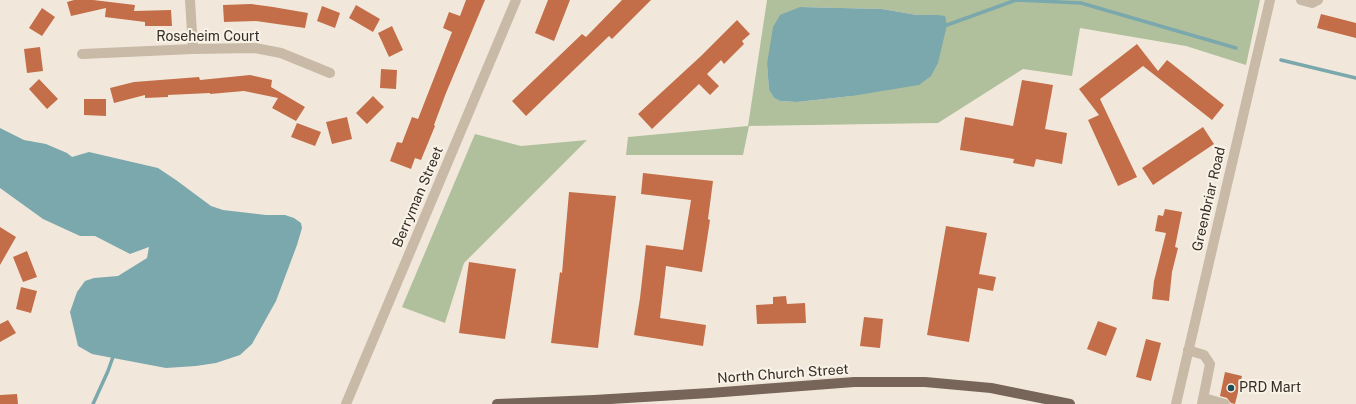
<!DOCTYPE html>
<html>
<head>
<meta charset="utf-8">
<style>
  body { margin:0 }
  canvas { display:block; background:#f1e8db }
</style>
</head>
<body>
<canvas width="1356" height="404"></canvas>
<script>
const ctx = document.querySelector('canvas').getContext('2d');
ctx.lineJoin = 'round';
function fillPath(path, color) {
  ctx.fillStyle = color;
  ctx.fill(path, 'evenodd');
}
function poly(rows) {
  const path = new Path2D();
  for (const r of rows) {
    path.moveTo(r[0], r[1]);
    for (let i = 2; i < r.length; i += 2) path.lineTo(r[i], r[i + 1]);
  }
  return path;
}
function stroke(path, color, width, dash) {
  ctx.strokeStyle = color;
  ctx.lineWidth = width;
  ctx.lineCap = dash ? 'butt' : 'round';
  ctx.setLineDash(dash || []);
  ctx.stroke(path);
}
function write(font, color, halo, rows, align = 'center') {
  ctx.font = font + ' "Public Sans",sans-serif';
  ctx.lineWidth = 4;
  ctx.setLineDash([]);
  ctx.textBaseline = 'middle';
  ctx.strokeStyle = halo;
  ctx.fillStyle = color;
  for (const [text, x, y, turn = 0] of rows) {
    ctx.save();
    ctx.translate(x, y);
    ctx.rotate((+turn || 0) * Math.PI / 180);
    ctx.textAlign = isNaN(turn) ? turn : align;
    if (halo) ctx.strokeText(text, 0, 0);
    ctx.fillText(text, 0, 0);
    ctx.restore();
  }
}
fillPath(poly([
  [767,0,1260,0,1246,65,1186,46,1080,28,1072,76,1023,69,938,123,749,126,743,155,626,155,628,137,748,126],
  [800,7,882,9,917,15,938,15,852,96,797,102,780,101,774,98,769,90,767,64],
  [475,134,521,146,587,140,464,263,445,323,402,307]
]), '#b1c09c');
fillPath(poly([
  [800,7,882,9,917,15,938,15,945,16,947,25,938,63,931,76,919,85,852,96,797,102,780,101,774,98,769,90,767,64,773,27,780,15],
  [0,128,24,140,46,144,67,153,72,157,89,152,158,168,176,180,211,206,223,210,266,215,285,215,294,218,301,223,302,228,297,245,276,301,252,344,240,355,216,363,196,366,166,368,92,354,78,346,70,312,77,292,85,281,94,278,118,276,147,258,149,247,130,254,95,236,80,236,43,219,0,188]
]), '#7ba8ad');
stroke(poly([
  [947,25,1016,0,1081,3,1236,48],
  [1281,60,1356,78],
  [93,404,108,371,114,354]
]), '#7ba8ad', 3.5);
fillPath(poly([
  [74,0,93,0,135,5,134,11,171,10,172,26,145,26,145,22,105,17,106,8,71,16,67,2],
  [466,0,485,0,446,93,434,125,435,126,421,160,415,158,411,169,390,161,397,142,402,143,412,117,418,119,452,32,443,28,449,12,460,16],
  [548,0,570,0,554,41,535,33],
  [622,0,651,0,612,39,609,36,526,116,512,101,582,34,586,37],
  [251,4,273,7,308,13,305,28,256,21,224,22,223,5],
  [356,5,380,19,373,32,349,18],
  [322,6,340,13,335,28,317,21],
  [42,8,55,17,42,36,29,28],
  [1321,14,1356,23,1356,38,1317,28],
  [737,20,750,34,742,41,744,44,724,64,721,60,707,74,719,86,710,95,699,84,652,129,638,114,701,56],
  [392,26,403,50,389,57,378,33],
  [1137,44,1158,71,1167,60,1224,105,1212,120,1143,66,1100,99,1137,177,1118,186,1088,120,1099,115,1079,89],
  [40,47,43,71,27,73,24,49],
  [381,69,397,70,396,89,380,88],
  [250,75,272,80,271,87,305,107,296,121,272,108,278,98,244,91,210,94,210,93,168,95,168,97,145,98,145,95,114,103,110,88,134,82,199,77,200,80],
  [39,79,58,99,47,109,29,89],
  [1022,80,1053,85,1045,129,1067,133,1062,164,1036,159,1034,167,1013,163,1014,159,960,150,965,117,1013,126],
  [373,96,384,107,367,124,356,113],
  [84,99,106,99,106,116,84,115],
  [347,117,352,139,332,144,326,122],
  [297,123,321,132,315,146,291,137],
  [1203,127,1214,144,1153,185,1142,168],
  [643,173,713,181,708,219,710,220,702,272,666,266,660,318,706,325,703,346,634,335,640,298,646,245,683,250,691,200,641,194],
  [569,192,616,196,598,348,551,343,560,272,562,273],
  [1165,209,1182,212,1175,247,1178,248,1172,272,1169,301,1152,299,1154,281,1166,233,1155,231,1158,215,1163,216],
  [946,226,987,233,979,274,996,277,993,291,978,288,969,342,927,335],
  [0,227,16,237,0,265],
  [27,251,37,277,23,282,13,257],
  [469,262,516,269,505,339,459,333],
  [21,287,37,291,31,313,16,309],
  [786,296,787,304,805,303,806,323,757,324,756,305,773,304,773,297],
  [864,317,883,319,880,348,860,346],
  [8,320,16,333,0,342,0,324],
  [1098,321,1117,328,1106,356,1087,349],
  [1146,339,1161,343,1151,381,1136,377],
  [1225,372,1242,376,1235,404,1231,403,1227,398,1220,396],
  [17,394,18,404,0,404,0,395]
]), '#c36e48');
stroke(poly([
  [190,0,193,49],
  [1301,0,1312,3,1318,0],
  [82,54,193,49,255,48,281,53,330,73],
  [1188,350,1204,355,1210,364,1202,404],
  [1204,398,1225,404],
  [346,404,516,0],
  [1176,404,1270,0]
]), '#c9b9a7', 10);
stroke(poly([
  [497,404,594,400,710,393,854,382,925,382,991,388,1070,404]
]), '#776559', 10);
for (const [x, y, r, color] of [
  [1231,388,4,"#1e4f56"]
]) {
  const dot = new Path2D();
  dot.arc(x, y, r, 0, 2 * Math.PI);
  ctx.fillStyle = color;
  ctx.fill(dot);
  stroke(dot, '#f9f2e7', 1.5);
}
write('14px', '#362d28', '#f9f2e7', [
  ["Roseheim Court",208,37],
  ["Berryman Street",418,197,-67],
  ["Greenbriar Road",1209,199,-77],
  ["North Church Street",783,374,-4]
]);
write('14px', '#362d28', '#f9f2e7', [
  ["PRD Mart",1239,388]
], 'left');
</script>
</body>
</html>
